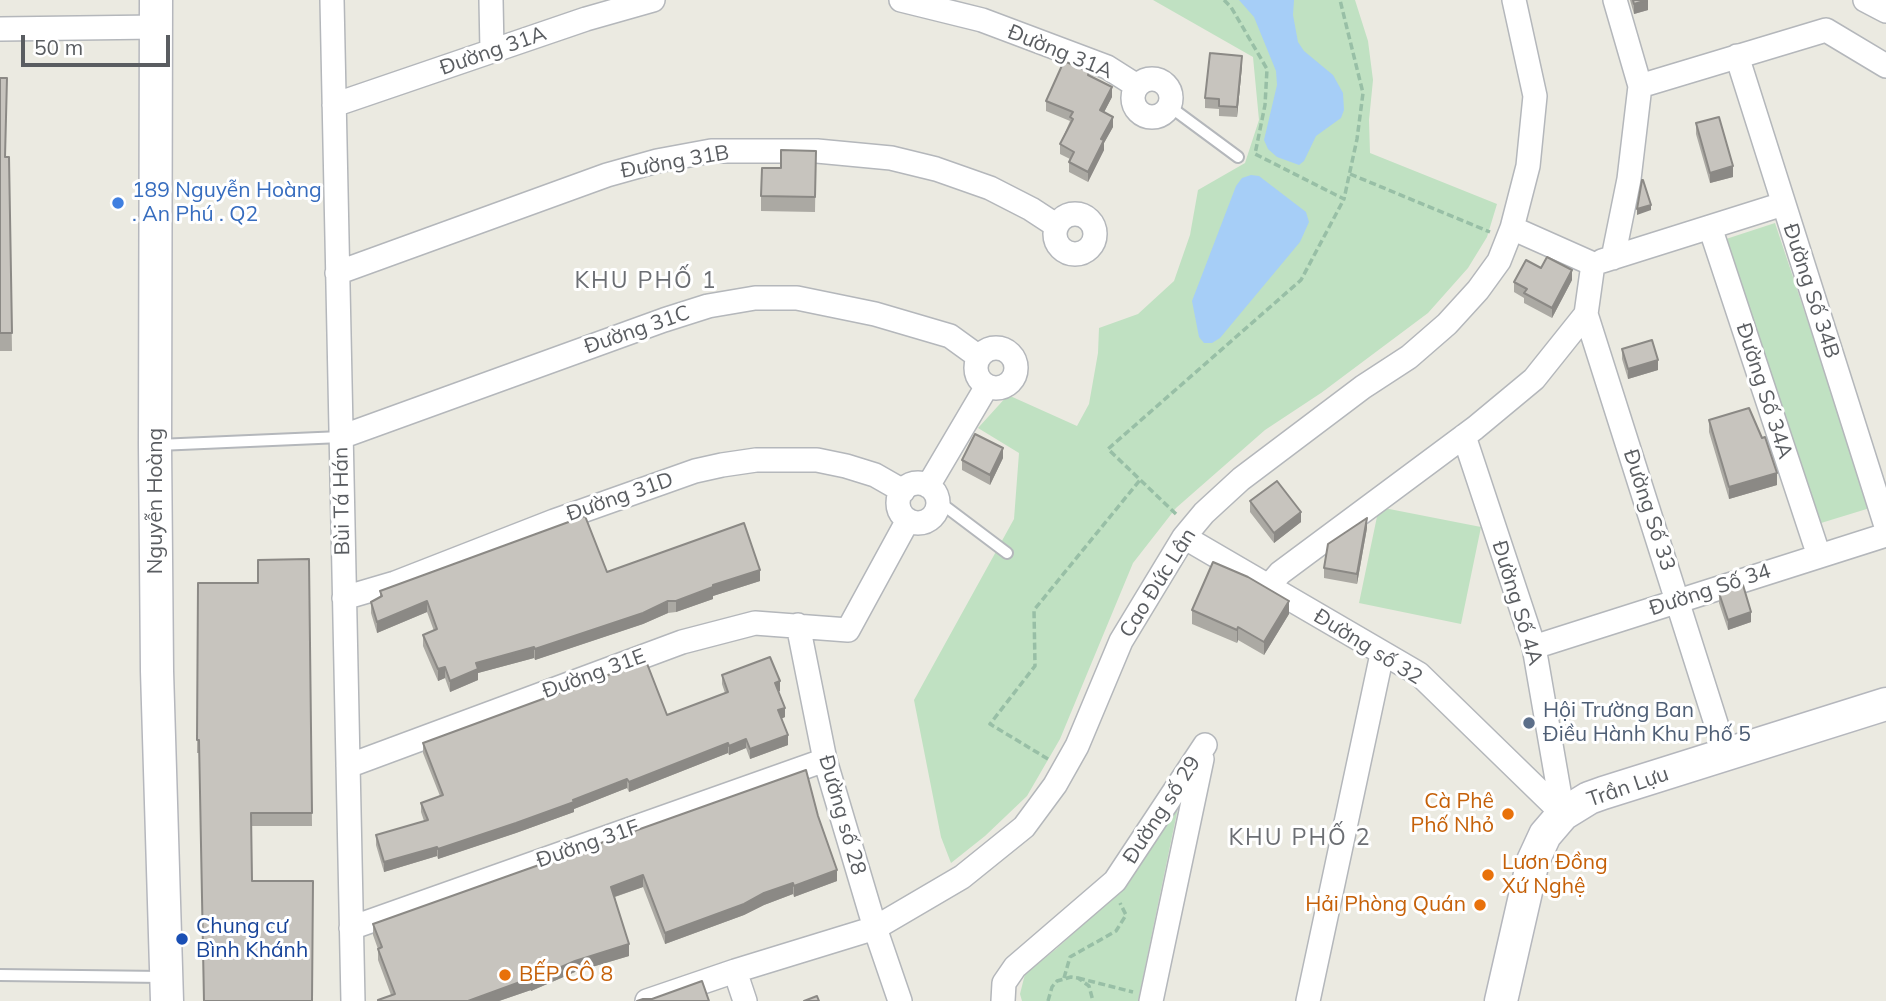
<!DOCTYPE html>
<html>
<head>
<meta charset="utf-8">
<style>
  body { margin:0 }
  #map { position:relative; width:1886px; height:1001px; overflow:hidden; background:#ebeae1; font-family:Mulish,sans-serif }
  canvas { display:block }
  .scale { position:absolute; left:21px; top:35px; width:149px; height:32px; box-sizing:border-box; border:4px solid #5a5d61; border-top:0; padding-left:9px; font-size:21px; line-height:24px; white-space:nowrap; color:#5a5d61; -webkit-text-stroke:5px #fff; paint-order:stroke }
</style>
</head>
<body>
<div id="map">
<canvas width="1886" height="1001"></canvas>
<div class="scale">50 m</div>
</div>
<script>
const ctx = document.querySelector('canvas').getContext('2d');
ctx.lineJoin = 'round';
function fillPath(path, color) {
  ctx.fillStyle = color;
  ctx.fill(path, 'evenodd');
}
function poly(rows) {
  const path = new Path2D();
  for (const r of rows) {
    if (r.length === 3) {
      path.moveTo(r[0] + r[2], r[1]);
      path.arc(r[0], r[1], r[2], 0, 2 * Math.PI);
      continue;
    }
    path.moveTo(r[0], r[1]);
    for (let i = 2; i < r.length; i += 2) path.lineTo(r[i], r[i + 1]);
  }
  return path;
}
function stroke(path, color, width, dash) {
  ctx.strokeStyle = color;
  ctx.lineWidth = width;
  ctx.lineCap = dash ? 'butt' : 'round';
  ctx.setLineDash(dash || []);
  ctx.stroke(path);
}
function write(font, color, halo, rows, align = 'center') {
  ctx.font = font + ' Mulish,sans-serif';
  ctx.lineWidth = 6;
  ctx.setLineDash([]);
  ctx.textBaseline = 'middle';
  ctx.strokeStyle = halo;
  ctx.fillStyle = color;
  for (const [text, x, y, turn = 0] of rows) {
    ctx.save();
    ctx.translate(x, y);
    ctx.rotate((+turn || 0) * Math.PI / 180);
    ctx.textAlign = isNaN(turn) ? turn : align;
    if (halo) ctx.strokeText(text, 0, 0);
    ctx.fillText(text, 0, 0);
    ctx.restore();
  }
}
fillPath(poly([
  [1153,0,1355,0,1368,41,1373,80,1369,120,1370,153,1497,204,1487,237,1468,268,1428,313,1321,393,1265,430,1176,508,1133,563,1060,739,1027,796,985,836,951,863,941,837,914,700,1014,519,1019,453,978,428,1008,395,1077,426,1089,404,1098,353,1099,328,1138,314,1174,281,1190,235,1198,190,1245,163,1259,120,1253,57],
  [1775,223,1870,508,1821,523,1726,239],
  [1379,507,1481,527,1461,624,1359,603],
  [1180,798,1138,1001,1022,1001,1020,994,1025,974,1056,949,1129,883]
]), '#c0e1c2');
fillPath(poly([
  [1239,0,1294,0,1293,15,1298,42,1304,51,1333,75,1343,93,1344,110,1341,118,1316,136,1304,161,1299,165,1277,157,1268,149,1264,140,1277,85,1276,71,1254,17],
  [1251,175,1259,176,1306,212,1309,222,1300,242,1220,338,1212,343,1204,343,1199,337,1192,301,1236,186,1242,178]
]), '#a6cef7');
const lane = poly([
  [1169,106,1238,157],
  [158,445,341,437],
  [938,501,1007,553],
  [0,975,163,977]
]);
const street = poly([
  [332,0,353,1001],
  [491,0,492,51],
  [901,0,982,20,1107,67,1137,86],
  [1865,0,1886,11],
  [0,29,157,27],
  [1737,56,1886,526],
  [1152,98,19],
  [1640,86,1826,30,1886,66],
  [334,105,586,19,653,0],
  [1075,234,20],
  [1710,227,1819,556],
  [1512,228,1593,264,1586,314,1726,755],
  [1613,258,1629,179,1640,86,1615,0],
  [1602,261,1783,204],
  [337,273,607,175,657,161,711,151,817,151,891,158,936,169,990,188,1031,209,1057,226],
  [996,368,20],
  [1464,436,1534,647,1563,814],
  [341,437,664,320,708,306,755,298,797,298,875,314,950,336,979,357],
  [918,503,20],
  [928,486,987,386],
  [1184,537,1419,674,1563,814],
  [1268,587,1280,573,1475,428,1534,379,1586,314],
  [344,598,395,583,554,521,695,471,722,465,756,460,817,460,846,466,875,475,903,491],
  [798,625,825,760,875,928,900,1001],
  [1534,647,1886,535],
  [348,766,682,642,755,623,848,630,908,520],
  [351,928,825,760],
  [735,971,745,1001],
  [647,1001,735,971,875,928,962,877,1024,827,1055,785,1077,746,1121,641,1184,537,1204,513,1241,479,1363,387,1409,357,1447,324,1478,290,1499,261,1512,228,1528,166,1535,96,1514,0],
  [1003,1001,1004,983,1015,967,1115,881,1205,745],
  [1151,1001,1202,759],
  [1308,1001,1382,654]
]);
const secondary = poly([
  [156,0,155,445,157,671,167,1001],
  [1501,1001,1533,861,1545,835,1563,814,1589,798,1603,793,1886,704]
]);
stroke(lane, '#b4b7bb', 14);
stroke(street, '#b4b7bb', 26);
stroke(secondary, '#b5b7bd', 35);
stroke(poly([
  [1224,0,1231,7,1267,69,1265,105,1255,154,1344,199,1357,139,1363,93,1340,0],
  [1350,174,1490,232],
  [1176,514,1108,449,1301,280,1344,199],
  [1048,759,990,724,1035,666,1034,610,1140,480],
  [1064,978,1070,957,1116,931,1126,915,1120,903],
  [1078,978,1133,992],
  [1048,1001,1052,987,1057,981,1071,977,1078,978,1089,986,1093,1001]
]), '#98bfa6', 3.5, [7, 3.5]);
stroke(lane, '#fff', 10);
stroke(street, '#fff', 23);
stroke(secondary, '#fff', 32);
fillPath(poly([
  [1630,0,1648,0,1648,10,1634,14],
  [1242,66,1237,117,1219,116,1219,109,1205,108,1205,98],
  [1089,76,1112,97,1104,112,1113,127,1104,143,1104,150,1088,182,1069,172,1069,162,1070,159,1060,154,1060,144,1070,121,1046,111,1046,101],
  [0,78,5,157,9,157,12,351,0,351],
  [1696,123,1733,177,1710,183,1696,134],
  [816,151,815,212,761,211,761,196,781,168],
  [1541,268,1572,280,1552,318,1524,303,1524,298,1514,292,1514,282],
  [1622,349,1658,370,1628,379,1622,359],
  [1709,420,1777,485,1729,499,1709,432],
  [1003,458,990,485,962,470,962,460],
  [1250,501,1301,522,1274,543,1250,512],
  [1367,528,1357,584,1324,578,1324,568],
  [309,559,312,826,251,826,204,1001,199,753,197,753,198,583,258,583],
  [607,572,760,581,713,596,713,599,676,612,668,613,643,624,535,660,534,658,478,673,478,680,450,692,445,678,438,681,423,646,423,635,434,631,427,612,377,633,371,613,371,602,380,597,380,591],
  [1719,593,1751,622,1728,630,1719,603],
  [1192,610,1289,614,1264,655,1238,640,1237,643,1192,624],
  [722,675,780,691,778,691,785,717,781,719,788,745,750,759,746,748,729,755,728,753,629,792,627,788,574,809,574,812,516,833,438,859,437,856,384,872,376,845,376,835,424,821,421,812,421,803,440,796,423,753,423,743,667,715,725,693,722,684],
  [818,816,837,881,794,897,793,894,764,905,744,915,665,944,643,887,615,897,629,956,575,972,531,991,531,990,499,1001,378,1001,391,995,378,960,378,949,373,935,373,924]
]), '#aba9a3');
fillPath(poly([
  [1648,0,1648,10,1634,14,1634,4],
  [1242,56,1242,66,1237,117,1237,107],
  [1112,87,1112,97,1100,120,1100,110],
  [1113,117,1113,127,1104,143,1104,150,1088,182,1088,172,1101,139],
  [1733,166,1733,177,1710,183,1710,173],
  [1651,205,1651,210,1637,215,1637,209],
  [1572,270,1572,280,1552,318,1552,308],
  [1658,360,1658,370,1628,379,1628,369],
  [1003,448,1003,458,990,485,990,475],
  [1777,473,1777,485,1729,499,1729,487],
  [1301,512,1301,522,1274,543,1274,533],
  [1367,518,1367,528,1357,584,1357,574],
  [760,570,760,581,713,596,713,599,676,612,676,601,713,585],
  [427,601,427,612,377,633,377,622],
  [668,601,668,613,643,624,535,660,535,649],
  [1289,601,1289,614,1264,655,1264,642],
  [1751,612,1751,622,1728,630,1728,620],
  [1238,627,1238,640,1237,643,1237,630],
  [534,647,534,658,478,673,478,680,450,692,450,681,476,663],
  [445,667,445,678,438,681,438,669],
  [780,681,780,691,775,693,775,683],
  [785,708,785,717,778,720,778,710],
  [788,735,788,745,750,759,750,749],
  [746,739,746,748,729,755,729,746],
  [728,743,728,753,629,792,629,782],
  [627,779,627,788,574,809,574,812,516,833,438,859,438,849,573,800],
  [437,847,437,856,384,872,384,862],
  [837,870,837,881,794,897,794,886],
  [643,875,643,887,611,898,611,887],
  [793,883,793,894,764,905,744,915,665,944,665,933,764,893],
  [629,944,629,956,575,972,531,991,531,980,575,961],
  [531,978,531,990,499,1001,468,1001]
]), '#8b8985');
const building = poly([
  [1633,0,1647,0,1634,4,1633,0],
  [1210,53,1242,56,1237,107,1219,106,1219,99,1205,98,1210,53],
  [1064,61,1089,72,1088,75,1112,87,1100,110,1113,117,1101,139,1104,140,1088,172,1069,162,1074,152,1060,144,1073,119,1070,117,1073,112,1046,101,1064,61],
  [0,78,7,78,5,157,9,157,12,333,0,333,0,78],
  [1719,117,1733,166,1710,173,1696,123,1719,117],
  [781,150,816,151,815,197,761,196,762,168,781,168,781,150],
  [1642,180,1643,180,1651,205,1637,209,1642,180],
  [1547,257,1572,270,1552,308,1524,293,1527,289,1514,282,1526,260,1541,268,1547,257],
  [1652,340,1658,360,1628,369,1622,349,1652,340],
  [1749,408,1762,438,1765,437,1777,473,1729,487,1709,420,1749,408],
  [975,434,1003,448,990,475,962,460,975,434],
  [1277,481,1301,512,1274,533,1250,501,1277,481],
  [585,516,607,572,744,523,760,570,713,585,713,587,676,601,668,601,643,613,535,649,534,647,476,663,478,669,450,681,445,667,438,669,423,635,437,629,427,601,377,622,371,602,382,596,380,591,585,516],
  [1367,518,1357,574,1324,568,1328,544,1367,518],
  [309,559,312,813,251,813,252,881,313,881,312,1001,204,1001,199,740,197,740,198,583,258,583,258,560,309,559],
  [1213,562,1248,577,1289,601,1264,642,1238,627,1237,630,1192,610,1213,562],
  [1743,585,1751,612,1728,620,1719,593,1743,585],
  [770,657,780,681,775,683,785,708,778,710,788,735,750,749,746,739,729,746,728,743,629,782,627,779,573,800,574,802,516,823,438,849,437,847,384,862,376,835,428,820,421,803,443,795,423,743,646,661,667,715,728,692,722,675,770,657],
  [806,770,818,816,837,870,794,886,793,883,764,893,744,904,665,933,643,875,611,887,629,944,575,961,531,980,531,978,468,1001,378,1001,378,1000,395,994,378,949,382,947,373,924,806,770],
  [702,981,709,1001,637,1001,643,999,652,999,702,981],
  [817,996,819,1001,804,1001,817,996]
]);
fillPath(building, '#c7c4be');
stroke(building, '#8b8985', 2);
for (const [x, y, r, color] of [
  [118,203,7,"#3f7fe0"],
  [1529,723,7,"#5c6f8a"],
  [1508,814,7,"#e8710a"],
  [1488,875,7,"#e8710a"],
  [1480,905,7,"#e8710a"],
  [182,939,7,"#1a4fb4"],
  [505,975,7,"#e8710a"]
]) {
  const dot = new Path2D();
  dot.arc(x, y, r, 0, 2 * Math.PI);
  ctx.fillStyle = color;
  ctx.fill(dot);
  stroke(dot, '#fff', 2.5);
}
write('21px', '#5a5d61', '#fff', [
  ["Đường 31A",493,51,-19],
  ["Đường 31A",1060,52,22],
  ["Đường 31B",675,162,-10],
  ["Đường Số 34B",1811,291,72],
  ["Đường 31C",637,330,-19],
  ["Đường Số 34A",1764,391,72],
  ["Đường 31D",620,497,-19],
  ["Nguyễn Hoàng",156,501,-90],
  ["Bùi Tá Hán",342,501,-91],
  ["Đường Số 33",1649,510,72],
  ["Cao Đức Lân",1158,583,-58],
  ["Đường Số 34",1710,590,-18],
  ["Đường Số 4A",1517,603,73],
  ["Đường số 32",1368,647,32],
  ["Đường 31E",594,674,-20],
  ["Trần Lựu",1628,787,-19],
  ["Đường số 29",1162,810,-57],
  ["Đường số 28",842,815,74],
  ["Đường 31F",588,844,-19]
]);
write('21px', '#366cbe', '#fff', [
  ["189 Nguyễn Hoàng",132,191],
  [". An Phú . Q2",132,215]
], 'left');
write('21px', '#4e5e75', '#fff', [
  ["Hội Trường Ban",1543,711],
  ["Điều Hành Khu Phố 5",1543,735]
], 'left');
write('21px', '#c56008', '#fff', [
  ["Cà Phê",1494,802],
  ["Phố Nhỏ",1494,826],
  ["Lươn Đồng",1502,863,"left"],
  ["Xứ Nghệ",1502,887,"left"],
  ["Hải Phòng Quán",1466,905],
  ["BẾP CÔ 8",519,975,"left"]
], 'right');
write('21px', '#164399', '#fff', [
  ["Chung cư",196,927],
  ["Bình Khánh",196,951]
], 'left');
ctx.letterSpacing = '2px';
write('23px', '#6b6e73', '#fff', [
  ["KHU PHỐ 1",646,281],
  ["KHU PHỐ 2",1300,838]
]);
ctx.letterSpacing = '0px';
</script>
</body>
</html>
